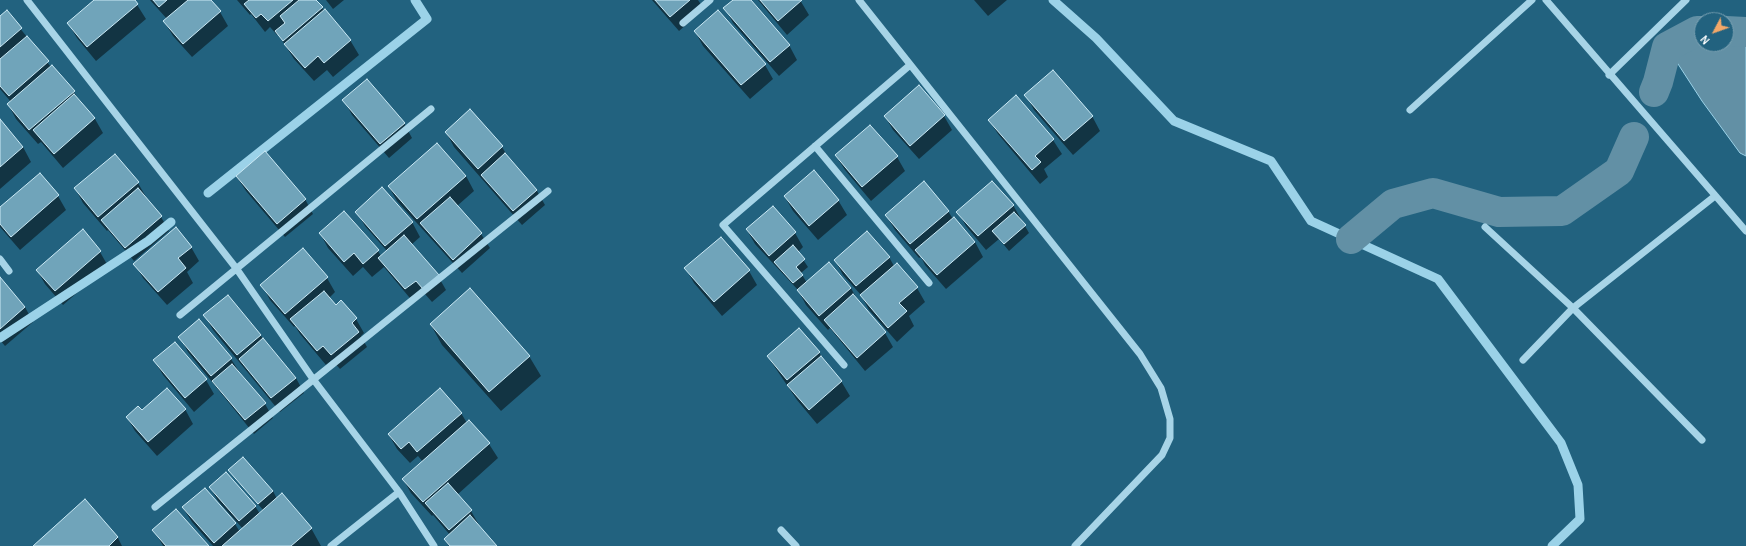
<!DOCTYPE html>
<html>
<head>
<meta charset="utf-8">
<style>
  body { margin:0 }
  #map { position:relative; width:1746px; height:546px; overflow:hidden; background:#22627f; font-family:Karla,sans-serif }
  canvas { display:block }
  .north { position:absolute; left:1694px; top:12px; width:40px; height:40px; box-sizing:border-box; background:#22627f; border:1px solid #7aa1b2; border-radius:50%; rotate:229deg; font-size:11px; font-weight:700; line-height:16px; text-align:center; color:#fff }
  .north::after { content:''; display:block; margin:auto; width:14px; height:18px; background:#f3a869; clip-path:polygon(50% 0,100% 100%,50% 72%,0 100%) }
</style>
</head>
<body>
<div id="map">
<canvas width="1746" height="546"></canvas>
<div class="north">N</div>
</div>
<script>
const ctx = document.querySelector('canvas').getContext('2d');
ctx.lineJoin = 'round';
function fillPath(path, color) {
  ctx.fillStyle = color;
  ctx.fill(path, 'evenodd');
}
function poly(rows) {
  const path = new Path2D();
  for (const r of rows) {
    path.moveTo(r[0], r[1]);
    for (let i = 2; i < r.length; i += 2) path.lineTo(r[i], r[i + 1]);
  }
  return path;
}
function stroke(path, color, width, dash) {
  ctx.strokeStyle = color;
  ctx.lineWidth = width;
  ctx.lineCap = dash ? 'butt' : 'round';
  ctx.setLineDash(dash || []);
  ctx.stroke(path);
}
const water = poly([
  [1697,31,1702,31,1702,44,1726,44,1726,31,1746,32,1746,156,1740,153,1702,101,1667,47,1697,31]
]);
fillPath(water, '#6290a5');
stroke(water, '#9bd2e8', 1);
fillPath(poly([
  [96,0,134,0,146,19,96,61,77,38,68,23],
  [150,0,210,0,220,12,228,26,192,57,173,36,164,21,167,19],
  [237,0,315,0,350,40,359,55,333,77,327,70,314,81,294,59,278,34,277,35,270,27,265,32,251,14,250,15],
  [326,0,344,0,333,9],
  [652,0,698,0,704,9,679,31],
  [734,0,749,0,789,45,797,60,779,76,733,23,725,8],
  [758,0,800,0,809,15,787,35],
  [974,0,1007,0,988,16],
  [7,12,51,67,74,92,80,103,95,119,103,133,63,168,41,142,38,144,16,119,8,104,11,102,0,89,0,18],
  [695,31,765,65,773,79,750,99,703,46],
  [1026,95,1092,116,1100,131,1073,155,1034,110],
  [1016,97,1053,140,1062,154,1044,169,1048,177,1040,184,998,134,989,120],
  [344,100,404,123,412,138,389,158,352,115],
  [470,111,502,147,510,160,537,191,545,205,522,225,454,147,446,132],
  [885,116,944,116,952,130,919,159,893,130],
  [0,121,23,147,31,162,0,189],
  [437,144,466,176,474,191,457,206,481,234,490,248,462,273,397,201,389,187],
  [836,156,897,157,905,171,871,201,845,170],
  [39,174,58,196,66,210,20,250,0,227,0,209],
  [237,177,305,199,313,214,285,237,246,191],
  [138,183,146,197,145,198,161,217,169,231,134,261,108,230,107,231,83,203,75,188],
  [785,197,838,200,847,215,818,240,793,211],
  [1013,205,1029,233,1009,251,999,239,986,250,966,226,958,212],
  [773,207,795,233,803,247,798,252,808,267,801,273,807,283,851,288,859,303,885,333,893,347,865,371,830,328,828,330,806,305,798,290,755,244,747,230],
  [948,211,953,219,975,242,983,257,946,289,925,265,921,257,919,258,895,230,886,215],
  [357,212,412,222,420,237,411,245,438,276,446,290,432,302,425,294,414,303,384,267,372,277,363,267,353,276,328,248,320,233,378,251,381,256,387,251,365,226],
  [721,238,749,271,757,285,722,316,694,283,686,269],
  [191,247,199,261,187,272,193,283,167,305,143,278,135,264],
  [100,252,108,266,63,305,45,284,37,270],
  [889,257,894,266,917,288,925,302,909,316,914,326,897,342,869,310,861,295,843,275,835,260],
  [327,278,335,292,329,298,336,306,356,319,364,333,361,336,367,347,340,369,332,360,326,365,300,334,295,326,294,327,270,300,262,285],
  [0,279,25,307,33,322,5,346,0,340],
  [205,316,260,335,296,378,304,393,280,412,213,330],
  [199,321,231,359,240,373,265,404,273,418,254,434,188,352,180,337],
  [431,325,529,356,541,376,501,411,442,345],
  [819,352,825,363,841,381,850,396,817,424,797,400,768,357],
  [154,360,206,380,214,394,194,412,163,375],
  [185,409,193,424,157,456,135,431,127,417,142,411],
  [461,413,467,423,469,421,489,444,498,458,457,495,471,511,479,525,478,526,496,546,449,546,445,539,450,535,433,515,432,516,411,493,403,479,423,462,418,456,410,463,397,449,389,435],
  [230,470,273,491,277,499,311,528,321,546,213,546,192,522,183,508,204,489,235,524,240,532,243,529,218,501,210,487,255,506,260,514,264,511,234,477],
  [85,501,118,538,122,546,34,546],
  [154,530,208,546,163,546]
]), '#0007');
stroke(poly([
  [1053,0,1096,38,1174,121,1271,161,1311,221,1438,279,1561,443,1578,485,1580,519,1552,546],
  [208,193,427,19,415,0],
  [0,338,148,241,171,222]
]), '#9bd2e8', 9);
stroke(poly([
  [1726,31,1746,32],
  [1654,92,1658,82,1667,47,1697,31,1702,31],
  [1351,239,1393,204,1433,193,1499,212,1562,211,1619,171,1634,137]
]), '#6290a5', 30);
const building = poly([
  [94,0,135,0,138,4,87,47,67,23,94,0],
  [153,0,167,0,159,7,153,0],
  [188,0,211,0,221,11,183,44,163,21,188,0],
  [249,0,293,0,268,21,261,14,256,18,244,4,249,0],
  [299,0,316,0,323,7,283,41,275,31,285,23,280,16,299,0],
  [655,0,690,0,670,17,655,0],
  [733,0,751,0,790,45,770,62,723,8,733,0],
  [760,0,802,0,778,21,760,0],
  [325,9,351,40,324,63,318,56,305,68,284,44,325,9],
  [7,10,22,28,0,47,0,16,7,10],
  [718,10,766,64,741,85,694,31,718,10],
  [27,36,49,61,9,96,0,86,0,59,27,36],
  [52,65,75,91,29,130,7,104,52,65],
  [1053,70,1093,116,1064,141,1024,95,1053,70],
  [367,79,405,123,380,144,342,100,367,79],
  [919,85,945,115,910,146,884,116,919,85],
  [74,94,95,118,54,154,33,130,74,94],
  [1016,95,1054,139,1035,156,1041,162,1032,170,988,120,1016,95],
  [470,109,503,146,478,169,445,132,470,109],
  [0,119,23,147,0,167,0,119],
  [870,125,898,156,862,187,835,155,870,125],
  [437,143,466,176,417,219,388,186,437,143],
  [265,151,306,199,277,224,236,176,265,151],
  [505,153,537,190,513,211,481,175,505,153],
  [115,154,139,182,98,217,74,188,115,154],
  [814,170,839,200,809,226,784,196,814,170],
  [40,173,59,195,11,237,0,224,0,207,40,173],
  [924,181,949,211,910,244,885,215,924,181],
  [992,181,1014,205,978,236,956,212,992,181],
  [382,187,413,222,385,246,355,212,382,187],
  [138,188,162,216,125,248,101,220,138,188],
  [450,197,482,233,453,260,420,223,450,197],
  [773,206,796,232,769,256,746,229,773,206],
  [344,211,379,250,363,264,354,253,344,262,319,233,344,211],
  [1014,212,1026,225,1004,244,992,231,1014,212],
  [954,217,975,242,937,275,915,250,954,217],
  [176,227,192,247,178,258,186,268,158,292,133,264,176,227],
  [83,229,101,251,55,291,36,270,83,229],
  [867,231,890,257,856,286,834,260,867,231],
  [404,235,439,275,423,289,416,281,405,289,378,258,404,235],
  [721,237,750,270,714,302,684,268,721,237],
  [793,245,805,259,796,267,803,275,793,283,774,262,793,245],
  [303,248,328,277,285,314,260,285,303,248],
  [829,262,851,288,819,316,797,290,829,262],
  [897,263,918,287,899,303,907,311,888,328,860,295,897,263],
  [0,277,25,307,0,329,0,277],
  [470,288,530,356,489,392,430,324,470,288],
  [324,291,336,305,341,300,357,318,352,323,359,332,331,355,323,346,317,351,290,319,324,291],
  [853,294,886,332,857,358,824,320,853,294],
  [228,295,261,335,237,355,203,315,228,295],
  [199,319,232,358,211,376,178,337,199,319],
  [799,328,820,352,787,380,767,356,799,328],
  [263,338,296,378,271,398,239,359,263,338],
  [175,342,207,379,185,398,153,360,175,342],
  [821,356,842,381,809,410,787,385,821,356],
  [232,364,266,403,245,420,212,381,232,364],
  [167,388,186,409,148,442,126,417,138,406,142,410,167,388],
  [440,388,462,413,417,452,409,442,401,449,388,434,440,388],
  [469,420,490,443,423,502,402,479,469,420],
  [243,457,273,491,258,504,228,470,243,457],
  [226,472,256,506,239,521,209,487,226,472],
  [448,483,472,510,449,530,425,503,448,483],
  [205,488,236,523,214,543,182,507,205,488],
  [282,493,312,528,291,546,222,546,282,493],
  [85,499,118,537,109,546,33,546,85,499],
  [176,509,209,546,166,546,152,530,176,509],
  [470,515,497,546,450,546,444,539,470,515]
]);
fillPath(building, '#70a4ba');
stroke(building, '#cbe9f5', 1);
stroke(poly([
  [27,0,236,268,313,379,399,492,434,546],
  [859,0,1140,354,1161,388,1170,419,1170,438,1162,455,1075,546],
  [1546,0,1746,231],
  [683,23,710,0],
  [1609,75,1686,0],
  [1410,110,1532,0],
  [815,146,929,283],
  [1485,227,1573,308,1702,440],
  [0,259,9,271],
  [180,315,431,109],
  [1523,360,1573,308,1715,196],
  [844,365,723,225,910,65],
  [155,507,548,191],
  [781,530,796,546],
  [331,546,399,492]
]), '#a7d4e7', 7);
</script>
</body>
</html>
